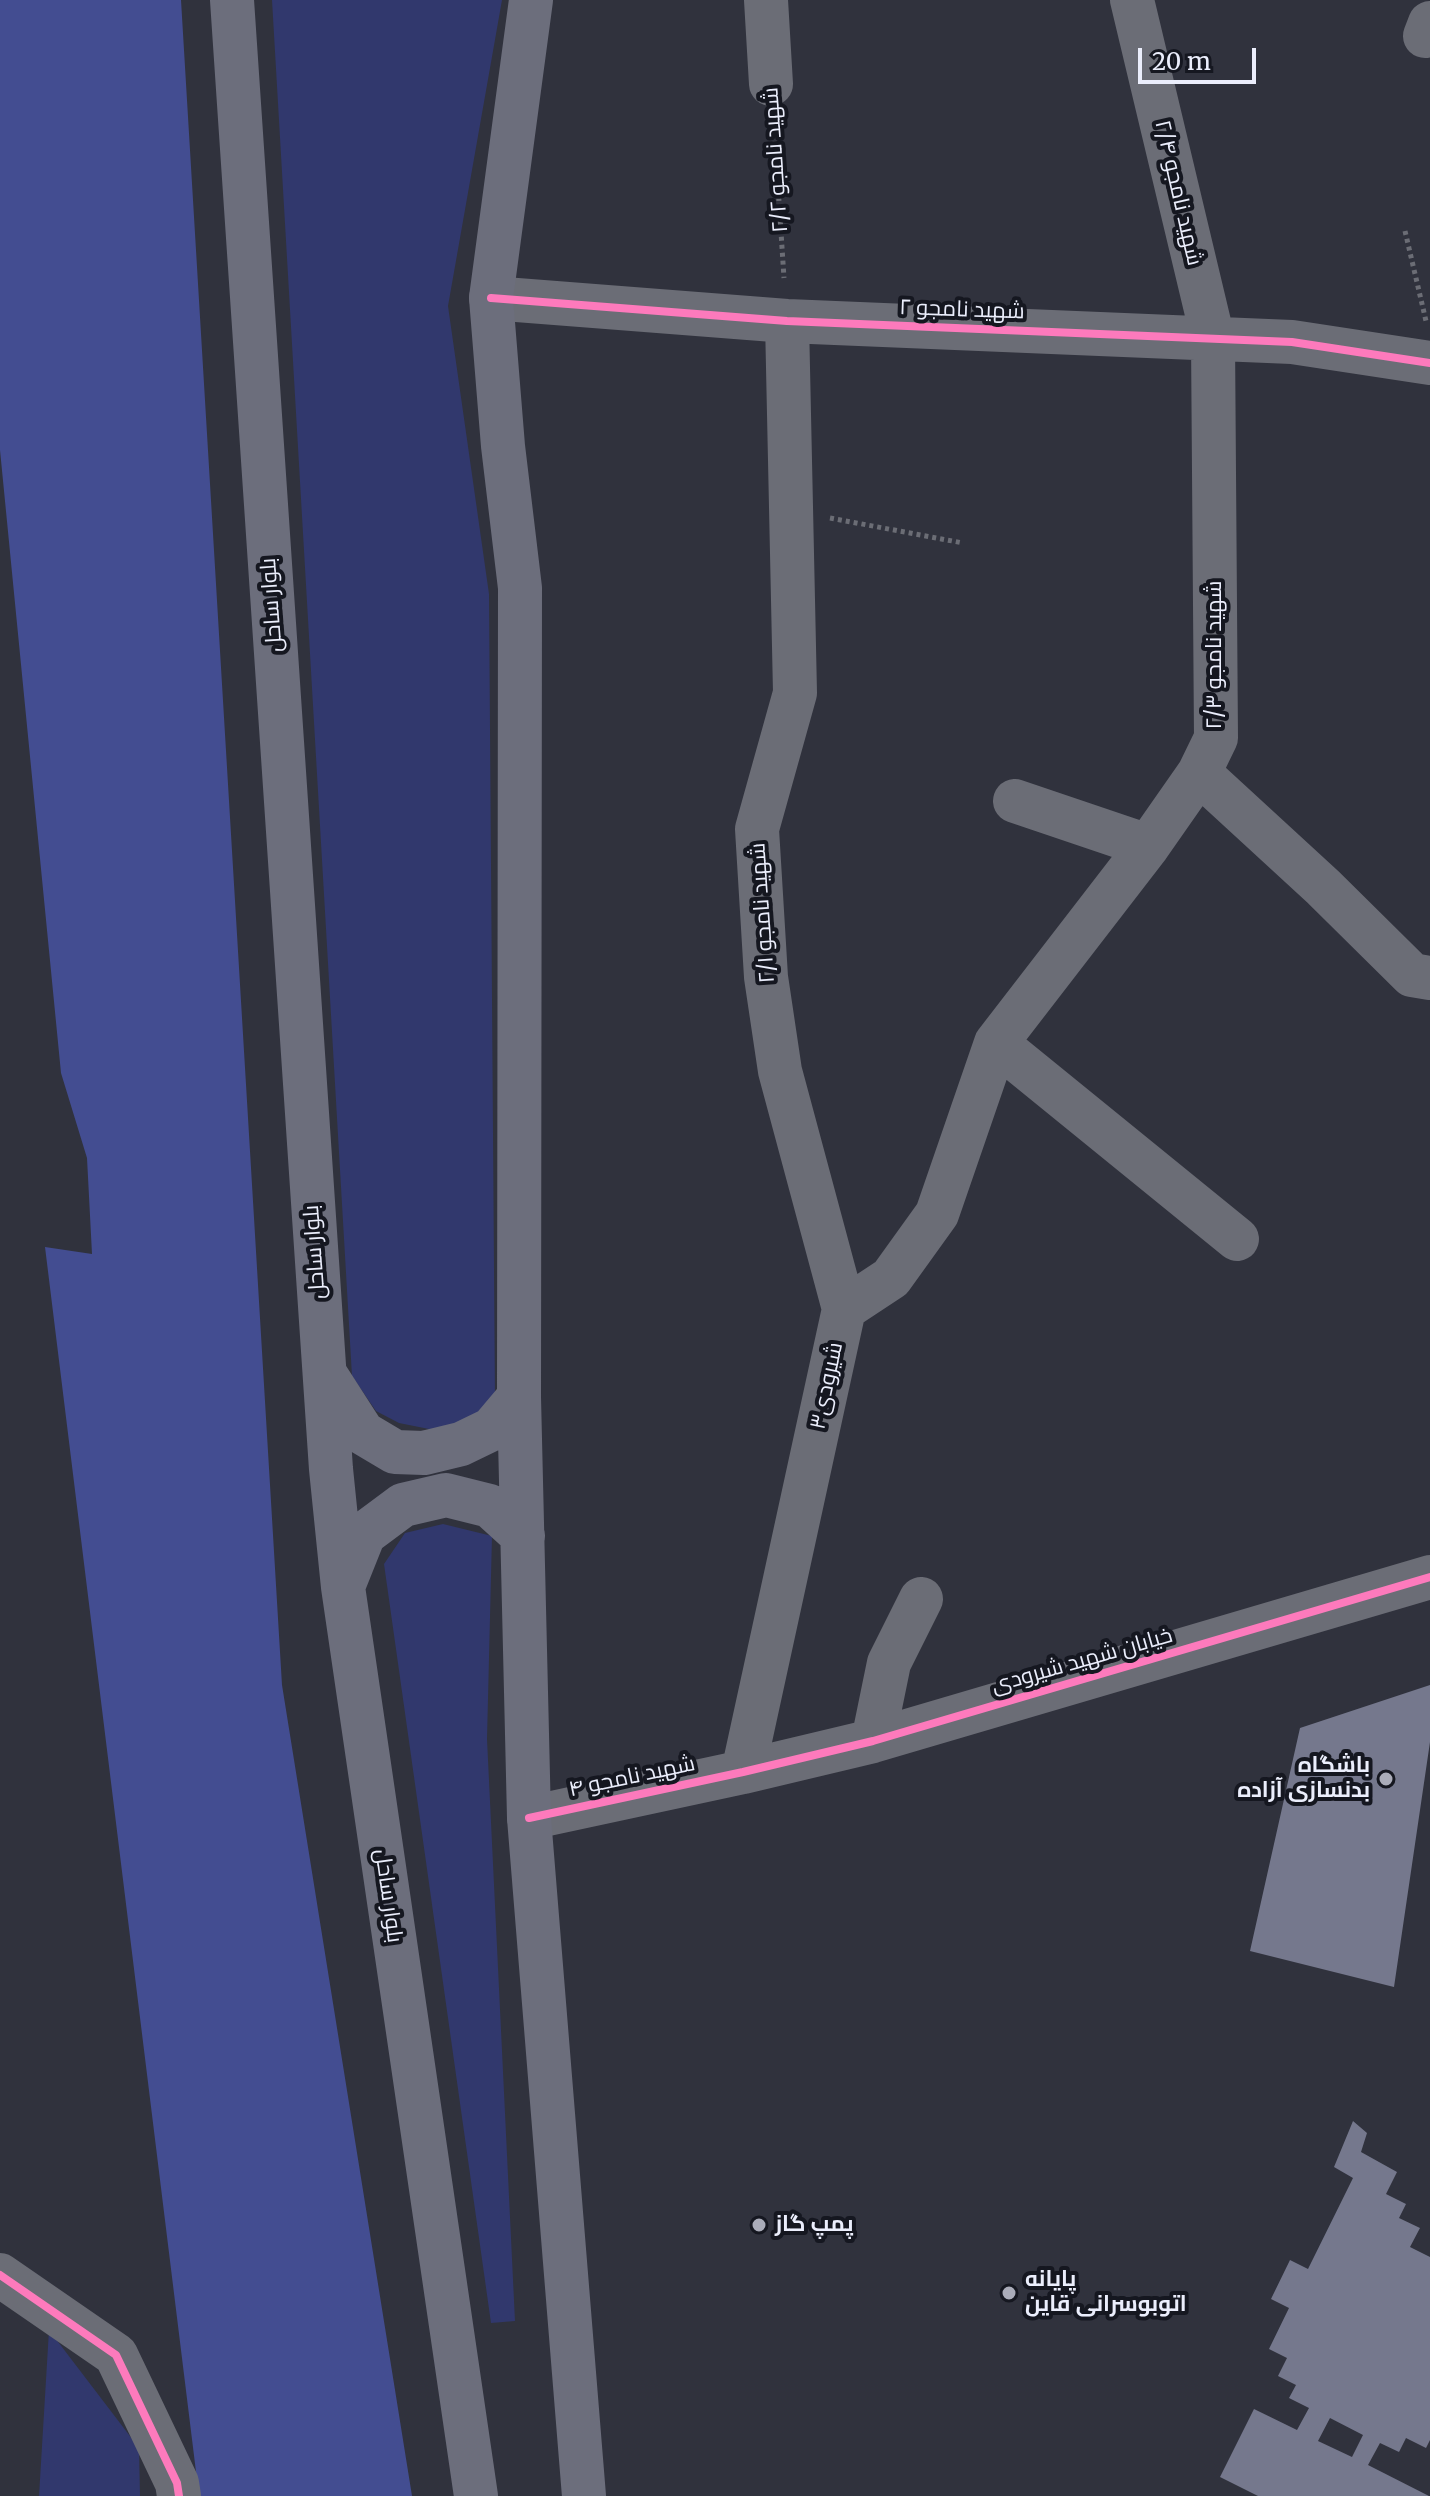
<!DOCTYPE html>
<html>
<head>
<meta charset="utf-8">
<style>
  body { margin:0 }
  #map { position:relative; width:1430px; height:2496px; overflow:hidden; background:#30323d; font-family:Merriweather,serif }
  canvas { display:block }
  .scale { position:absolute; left:1138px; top:48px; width:118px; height:36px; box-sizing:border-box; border:4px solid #ebeefc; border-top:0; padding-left:10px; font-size:24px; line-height:28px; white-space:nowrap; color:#ebeefc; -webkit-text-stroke:6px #151720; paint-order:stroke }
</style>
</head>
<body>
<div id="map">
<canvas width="1430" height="2496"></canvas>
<div class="scale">20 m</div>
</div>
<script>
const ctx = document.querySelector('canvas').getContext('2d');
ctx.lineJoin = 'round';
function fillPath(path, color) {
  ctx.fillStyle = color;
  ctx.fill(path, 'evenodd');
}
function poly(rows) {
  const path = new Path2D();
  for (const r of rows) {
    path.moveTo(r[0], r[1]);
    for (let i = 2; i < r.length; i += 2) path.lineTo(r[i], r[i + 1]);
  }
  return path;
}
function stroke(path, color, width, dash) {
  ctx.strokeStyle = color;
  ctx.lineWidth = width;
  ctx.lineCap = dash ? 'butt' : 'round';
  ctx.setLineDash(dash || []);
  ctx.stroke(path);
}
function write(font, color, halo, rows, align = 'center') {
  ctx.font = font + ' Merriweather,Cairo,serif';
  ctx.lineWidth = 8;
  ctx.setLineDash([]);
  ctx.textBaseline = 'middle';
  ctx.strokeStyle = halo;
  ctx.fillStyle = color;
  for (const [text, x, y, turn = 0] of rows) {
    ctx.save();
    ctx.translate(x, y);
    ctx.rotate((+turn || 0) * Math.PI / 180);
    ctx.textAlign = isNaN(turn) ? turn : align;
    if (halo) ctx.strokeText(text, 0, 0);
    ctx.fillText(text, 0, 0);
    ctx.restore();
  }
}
fillPath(poly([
  [272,0,502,0,448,306,489,594,495,1403,471,1422,434,1430,399,1423,376,1411,352,1376],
  [443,1524,492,1536,487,1739,515,2321,491,2323,384,1564,405,1533],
  [49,2330,139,2448,140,2496,39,2496]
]), '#31386d');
fillPath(poly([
  [0,0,181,0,282,1685,412,2496,199,2496,45,1247,92,1254,87,1158,61,1073,0,450]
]), '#434d91');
fillPath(poly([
  [1430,1685,1430,1742,1394,1987,1250,1951,1300,1728],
  [1353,2121,1367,2133,1361,2152,1397,2172,1386,2194,1406,2204,1399,2218,1420,2228,1410,2247,1430,2257,1430,2440,1426,2448,1406,2438,1399,2452,1380,2443,1368,2465,1429,2496,1258,2496,1220,2477,1254,2409,1297,2430,1309,2408,1289,2398,1296,2385,1278,2376,1287,2358,1269,2349,1289,2308,1271,2299,1290,2260,1308,2269,1353,2178,1334,2167],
  [1330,2418,1363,2435,1352,2457,1318,2441]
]), '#75788d');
stroke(poly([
  [774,125,784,278],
  [1405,231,1426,321],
  [830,518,963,543]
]), '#6b6d75', 5, [4, 4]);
stroke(poly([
  [766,0,771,84],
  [1425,36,1430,23],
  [491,298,787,321,1292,342,1430,363],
  [787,321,795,693,757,829,766,977,780,1071,844,1309],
  [1199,773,1323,887,1412,975,1430,978],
  [1015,801,1148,846],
  [996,1043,1237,1239],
  [873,1741,889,1663,921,1599],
  [743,1772,844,1309,891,1278,937,1214,996,1043,1148,846,1199,773,1216,738,1213,339,1132,0],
  [529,1818,743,1772,873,1741,1430,1577],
  [0,2275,116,2355,177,2483,179,2496]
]), '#6b6d76', 44);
stroke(poly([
  [232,0,331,1469,343,1587,476,2496],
  [531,0,491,298,503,446,520,588,519,1397,529,1818,584,2496],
  [327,1377,363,1433,395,1452,424,1453,461,1444,492,1429,519,1397],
  [344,1584,364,1534,403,1505,446,1495,490,1506,523,1536]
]), '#6c6e7c', 44);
stroke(poly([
  [491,298,787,321,1292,342,1430,363],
  [529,1818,743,1772,873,1741,1430,1577],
  [0,2275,116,2355,177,2483,179,2496]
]), '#fd7abc', 8);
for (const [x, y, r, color] of [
  [1386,1779,8,"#aaacb9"],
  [759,2225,8,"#aaacb9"],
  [1009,2293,8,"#aaacb9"]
]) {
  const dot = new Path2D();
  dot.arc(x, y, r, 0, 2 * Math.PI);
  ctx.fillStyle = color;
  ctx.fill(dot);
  stroke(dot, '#151720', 3);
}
write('22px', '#ebeefc', '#151720', [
  ["شهید نامجو ۲/۲",776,160,-94],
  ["شهید نامجو ۲/۴",1178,193,77],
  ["شهید نامجو ۲",962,310,2],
  ["بلوار ساحل",272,605,-94],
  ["شهید نامجو ۲/۳",1215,655,-90],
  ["شهید نامجو ۲/۱",763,913,-94],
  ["بلوار ساحل",315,1252,-94],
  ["شیرودی۳",827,1386,-78],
  ["خیابان شهید شیرودی",1082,1661,-16],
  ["شهید نامجو ۴",632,1777,-12],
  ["بلوار ساحل",388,1896,82]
]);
write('bold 22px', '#ebeefc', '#151720', [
  ["باشگاه",1370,1766,"right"],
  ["بدنسازی آزاده",1370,1791,"right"],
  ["پمپ گاز",775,2225],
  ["پایانه",1025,2280],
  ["اتوبوسرانی قاین",1025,2305]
], 'left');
</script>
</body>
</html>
